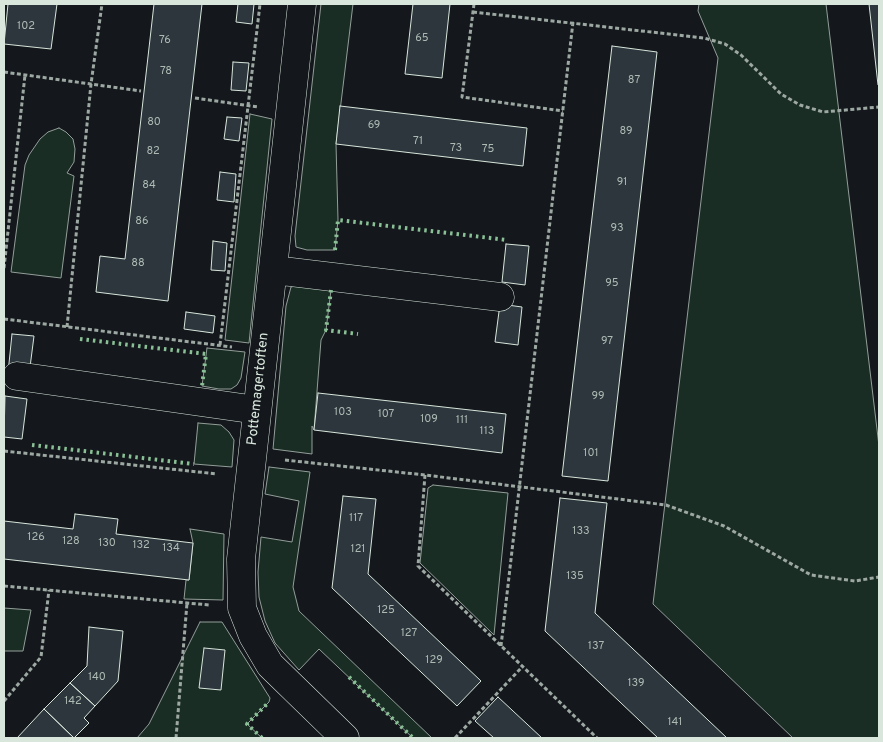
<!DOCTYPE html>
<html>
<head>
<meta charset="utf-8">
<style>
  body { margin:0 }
  #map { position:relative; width:883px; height:742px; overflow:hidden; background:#14181c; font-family:Overpass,sans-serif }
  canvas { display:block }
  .frame { position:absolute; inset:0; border:5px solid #d8e6dc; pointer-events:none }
</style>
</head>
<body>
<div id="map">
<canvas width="883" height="742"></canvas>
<div class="frame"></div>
</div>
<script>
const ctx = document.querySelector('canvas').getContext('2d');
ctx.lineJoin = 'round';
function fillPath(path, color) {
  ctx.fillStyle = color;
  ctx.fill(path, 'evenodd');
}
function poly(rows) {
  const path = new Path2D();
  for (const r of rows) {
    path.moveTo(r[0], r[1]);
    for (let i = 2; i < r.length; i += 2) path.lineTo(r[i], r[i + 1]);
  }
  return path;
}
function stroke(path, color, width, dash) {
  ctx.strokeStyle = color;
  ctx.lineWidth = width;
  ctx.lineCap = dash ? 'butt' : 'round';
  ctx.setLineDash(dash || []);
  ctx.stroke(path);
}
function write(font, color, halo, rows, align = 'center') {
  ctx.font = font + ' Overpass,sans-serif';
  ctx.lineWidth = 4;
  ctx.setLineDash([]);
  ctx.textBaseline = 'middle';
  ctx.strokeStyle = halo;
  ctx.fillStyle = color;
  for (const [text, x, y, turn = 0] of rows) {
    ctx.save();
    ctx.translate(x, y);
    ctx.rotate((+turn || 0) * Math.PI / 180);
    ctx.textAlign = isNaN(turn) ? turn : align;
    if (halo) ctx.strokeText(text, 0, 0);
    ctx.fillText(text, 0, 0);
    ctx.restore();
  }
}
const green = poly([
  [321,4,353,4,336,144,338,220,335,250,307,250,296,247,295,236,321,4],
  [699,4,826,4,879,446,879,738,793,738,653,604,718,58,698,11,699,4],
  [250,114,272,119,249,343,225,340,250,114],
  [59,128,66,132,73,139,75,149,74,162,67,173,74,176,61,278,11,272,25,165,29,155,40,139,48,132,59,128],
  [302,284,331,290,326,330,321,340,314,430,312,426,312,454,273,449,286,306,291,287,302,284],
  [207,348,245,352,241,378,237,385,231,389,219,389,202,386,207,348],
  [198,423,221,425,229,432,234,440,232,467,194,464,198,423],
  [269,467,310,472,293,587,299,611,432,738,413,738,319,649,299,670,275,643,265,621,259,597,258,572,261,537,292,542,299,501,265,494,269,467],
  [433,485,508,493,494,635,420,563,428,488,433,485],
  [190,529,224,534,223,600,184,599,186,580,189,580,193,543,190,529],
  [4,608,31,610,23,651,4,651,4,608],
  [200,622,222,622,270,698,269,702,247,724,262,738,137,738,149,724,200,622]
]);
fillPath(green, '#1a2d24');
stroke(green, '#939e99', 1);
const building = poly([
  [8,4,57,4,51,49,4,44,8,4],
  [154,4,202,4,168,301,96,292,100,256,125,259,154,4],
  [238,4,254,4,252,24,236,22,238,4],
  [413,4,450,4,442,78,405,74,413,4],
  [869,4,879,4,879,85,878,85,869,4],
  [612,46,657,52,608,481,562,476,612,46],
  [233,62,249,63,246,91,231,90,233,62],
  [340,106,527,128,523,166,336,144,340,106],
  [227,117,242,118,239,141,224,139,227,117],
  [220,172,236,174,234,202,217,200,220,172],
  [213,241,227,243,225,271,211,270,213,241],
  [506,244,529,246,525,285,502,282,506,244],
  [500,304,522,307,518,345,495,342,500,304],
  [186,312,215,316,213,333,184,329,186,312],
  [12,334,34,336,29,375,8,373,12,334],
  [318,393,506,414,502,453,314,430,318,393],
  [5,396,27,399,22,439,4,437,5,396],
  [343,496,376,499,368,574,481,681,457,706,332,588,343,496],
  [560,498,607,503,595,613,727,738,658,738,545,631,560,498],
  [75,514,118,519,116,534,193,543,189,580,4,559,4,521,73,529,75,514],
  [89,627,123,631,118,681,95,706,70,683,87,666,89,627],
  [204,648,225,650,221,690,199,688,204,648],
  [70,683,95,706,84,718,89,723,74,738,44,709,70,683],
  [498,697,542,738,494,738,475,721,498,697],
  [44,709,74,738,17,738,44,709]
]);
fillPath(building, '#2c363c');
stroke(building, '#d8e6dc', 1);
const minor = poly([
  [302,4,241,559,242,608,253,636,270,665,345,738],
  [274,270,500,297],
  [17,376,257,410]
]);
stroke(minor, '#d8e6dc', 29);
stroke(poly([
  [474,4,462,97,563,111],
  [473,12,704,38,725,44,741,55,781,94,800,105,823,112,879,107],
  [4,72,141,91],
  [195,98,258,107],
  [4,268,25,75],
  [4,319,232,347],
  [67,327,91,84,102,4],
  [220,345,260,4],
  [4,451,217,474],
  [285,460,425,475,666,505,724,526,811,575,855,581,879,577],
  [425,475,418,566,597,738],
  [4,586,209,605],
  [501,646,573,22],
  [4,701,41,657,49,590],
  [176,738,187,603],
  [455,738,523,666]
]), '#9da8a2', 3, [4, 2.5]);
stroke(minor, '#14181c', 28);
stroke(poly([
  [335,250,338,220,507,240],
  [331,290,326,330,358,334],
  [80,339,206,354,202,386],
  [32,445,194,464],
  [349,677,413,738],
  [262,738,247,724,269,702]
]), '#8ac095', 4, [2.5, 4]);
write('11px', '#adbab4', null, [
  ["102",26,27],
  ["65",422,39],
  ["76",165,41],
  ["78",166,72],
  ["87",634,81],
  ["80",154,123],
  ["69",374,126],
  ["89",626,132],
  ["71",418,142],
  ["73",456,149],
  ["75",488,150],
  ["82",153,152],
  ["91",622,183],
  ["84",149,186],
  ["86",142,222],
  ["93",617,229],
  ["88",138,264],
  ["95",612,284],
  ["97",607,342],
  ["99",598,397],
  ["103",343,413],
  ["107",386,415],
  ["109",429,420],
  ["111",462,421],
  ["113",487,432],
  ["101",591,454],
  ["117",356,519],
  ["133",581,532],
  ["126",36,538],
  ["128",71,542],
  ["130",107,544],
  ["132",141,546],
  ["134",171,549],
  ["121",358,550],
  ["135",575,577],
  ["125",386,611],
  ["127",409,634],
  ["137",596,647],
  ["129",434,661],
  ["140",97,678],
  ["139",636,684],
  ["142",73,702],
  ["141",675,723]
]);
write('14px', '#d8e6dc', '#14181c', [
  ["Pottemagertoften",259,389,-84]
]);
</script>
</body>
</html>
